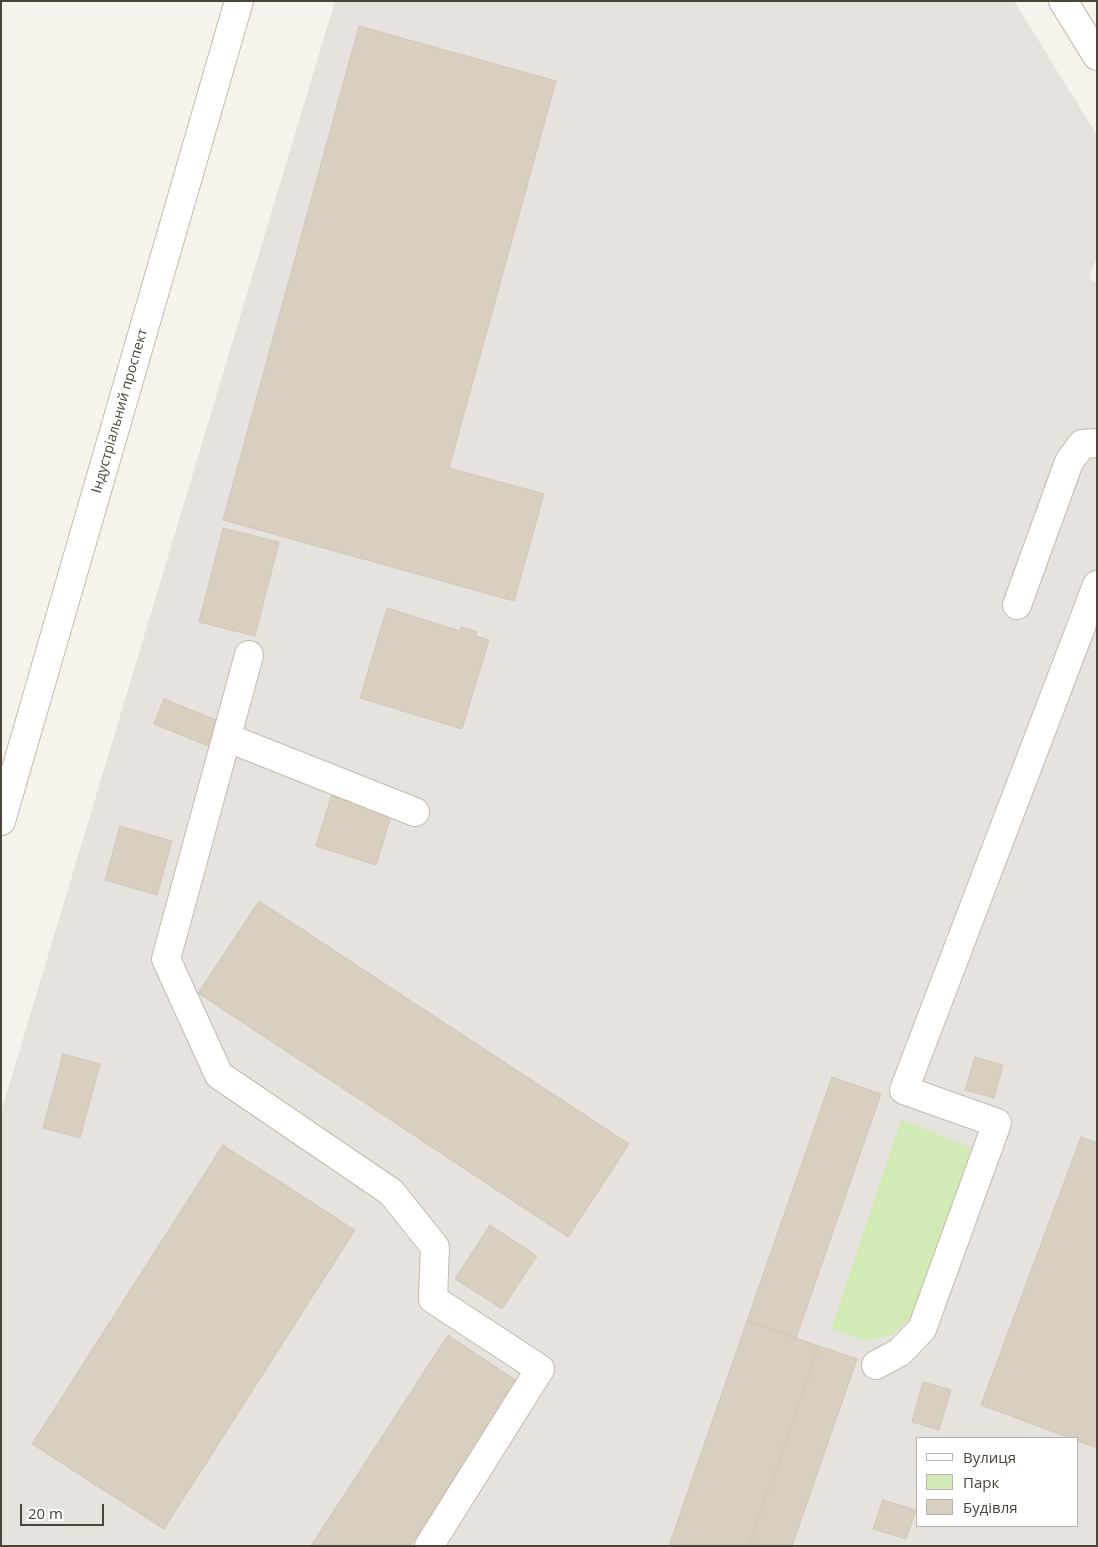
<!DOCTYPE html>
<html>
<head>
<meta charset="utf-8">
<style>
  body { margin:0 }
  #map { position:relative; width:1098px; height:1547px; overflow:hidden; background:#f6f3ec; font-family:"Open Sans",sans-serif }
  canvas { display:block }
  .frame { position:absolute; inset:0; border:2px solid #4b4439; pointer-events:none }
  .legend { position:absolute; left:916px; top:1437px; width:162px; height:90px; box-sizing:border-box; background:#fff; border:1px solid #b7b4b0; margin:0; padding:6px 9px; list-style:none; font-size:15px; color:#4b4439 }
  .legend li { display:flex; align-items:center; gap:10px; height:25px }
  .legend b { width:25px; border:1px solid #b7b4b0 }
  .scale { position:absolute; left:20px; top:1504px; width:84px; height:22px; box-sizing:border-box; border:2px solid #4b4439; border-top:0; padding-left:6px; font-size:15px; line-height:18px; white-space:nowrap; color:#4b4439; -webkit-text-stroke:4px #fff; paint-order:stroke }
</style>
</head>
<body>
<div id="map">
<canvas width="1098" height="1547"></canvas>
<div class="frame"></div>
<ul class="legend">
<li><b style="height:6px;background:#fff"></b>Вулиця</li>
<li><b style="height:14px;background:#d2eab5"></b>Парк</li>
<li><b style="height:14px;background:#d8cfc1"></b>Будівля</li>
</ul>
<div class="scale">20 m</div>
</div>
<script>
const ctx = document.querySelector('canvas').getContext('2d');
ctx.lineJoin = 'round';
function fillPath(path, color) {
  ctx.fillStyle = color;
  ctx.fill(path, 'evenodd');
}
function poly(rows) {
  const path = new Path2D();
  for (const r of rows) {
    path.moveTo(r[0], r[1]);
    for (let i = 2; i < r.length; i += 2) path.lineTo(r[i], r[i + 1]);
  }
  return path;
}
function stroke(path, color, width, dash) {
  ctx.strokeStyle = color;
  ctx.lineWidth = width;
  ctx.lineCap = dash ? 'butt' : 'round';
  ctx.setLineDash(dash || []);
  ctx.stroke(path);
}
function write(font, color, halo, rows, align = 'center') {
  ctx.font = font + ' "Open Sans",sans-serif';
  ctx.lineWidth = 4;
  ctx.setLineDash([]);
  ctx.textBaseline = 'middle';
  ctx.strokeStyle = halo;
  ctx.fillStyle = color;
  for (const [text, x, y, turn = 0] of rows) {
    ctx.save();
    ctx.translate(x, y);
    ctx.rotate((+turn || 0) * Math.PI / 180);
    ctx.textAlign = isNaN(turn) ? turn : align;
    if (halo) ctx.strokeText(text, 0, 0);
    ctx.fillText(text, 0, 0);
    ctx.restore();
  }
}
fillPath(poly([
  [335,1,1014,1,1097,135,1097,257,1089,278,1097,283,1097,1546,1,1546,1,1112],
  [917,1438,1077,1438,1077,1526,917,1526]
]), '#e6e2dd');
fillPath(poly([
  [901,1119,971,1148,913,1316,890,1336,863,1340,831,1329]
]), '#d2eab5');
const building = poly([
  [359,26,556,81,449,468,544,494,514,601,223,520,359,26],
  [223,528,279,542,255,636,199,622,223,528],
  [387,608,460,631,461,627,477,632,476,636,489,640,462,729,360,698,387,608],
  [164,699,221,722,211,747,154,724,164,699],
  [334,787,394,806,376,865,316,846,334,787],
  [120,826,172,841,157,895,105,880,120,826],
  [259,901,629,1144,568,1237,198,993,259,901],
  [63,1054,100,1064,80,1138,43,1128,63,1054],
  [975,1057,1003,1065,994,1098,965,1090,975,1057],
  [832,1077,881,1094,796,1338,747,1321,832,1077],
  [1081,1137,1097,1143,1097,1448,1077,1441,1077,1438,1070,1438,981,1405,1081,1137],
  [223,1145,355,1230,164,1529,32,1444,223,1145],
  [490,1225,537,1256,502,1309,455,1279,490,1225],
  [747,1321,819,1346,749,1546,669,1546,747,1321],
  [448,1335,517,1381,410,1546,311,1546,448,1335],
  [819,1346,857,1359,792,1546,749,1546,819,1346],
  [923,1382,951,1390,939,1430,912,1422,923,1382],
  [883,1500,916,1510,906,1539,873,1529,883,1500]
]);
fillPath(building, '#d8cfc1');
stroke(building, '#d3c7b4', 1);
const minor = poly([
  [1063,1,1097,56],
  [1017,605,1069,462,1082,444,1097,443],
  [249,655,166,959,219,1075,391,1192,435,1247,433,1299,540,1369,429,1546],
  [228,738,415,812],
  [1,821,239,1],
  [876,1365,900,1352,922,1329,997,1123,904,1090,1097,585]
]);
stroke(minor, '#c2bbae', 30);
stroke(minor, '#fff', 28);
write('14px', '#4b4439', '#fff', [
  ["Індустріальний проспект",120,411,-74]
]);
</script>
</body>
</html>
